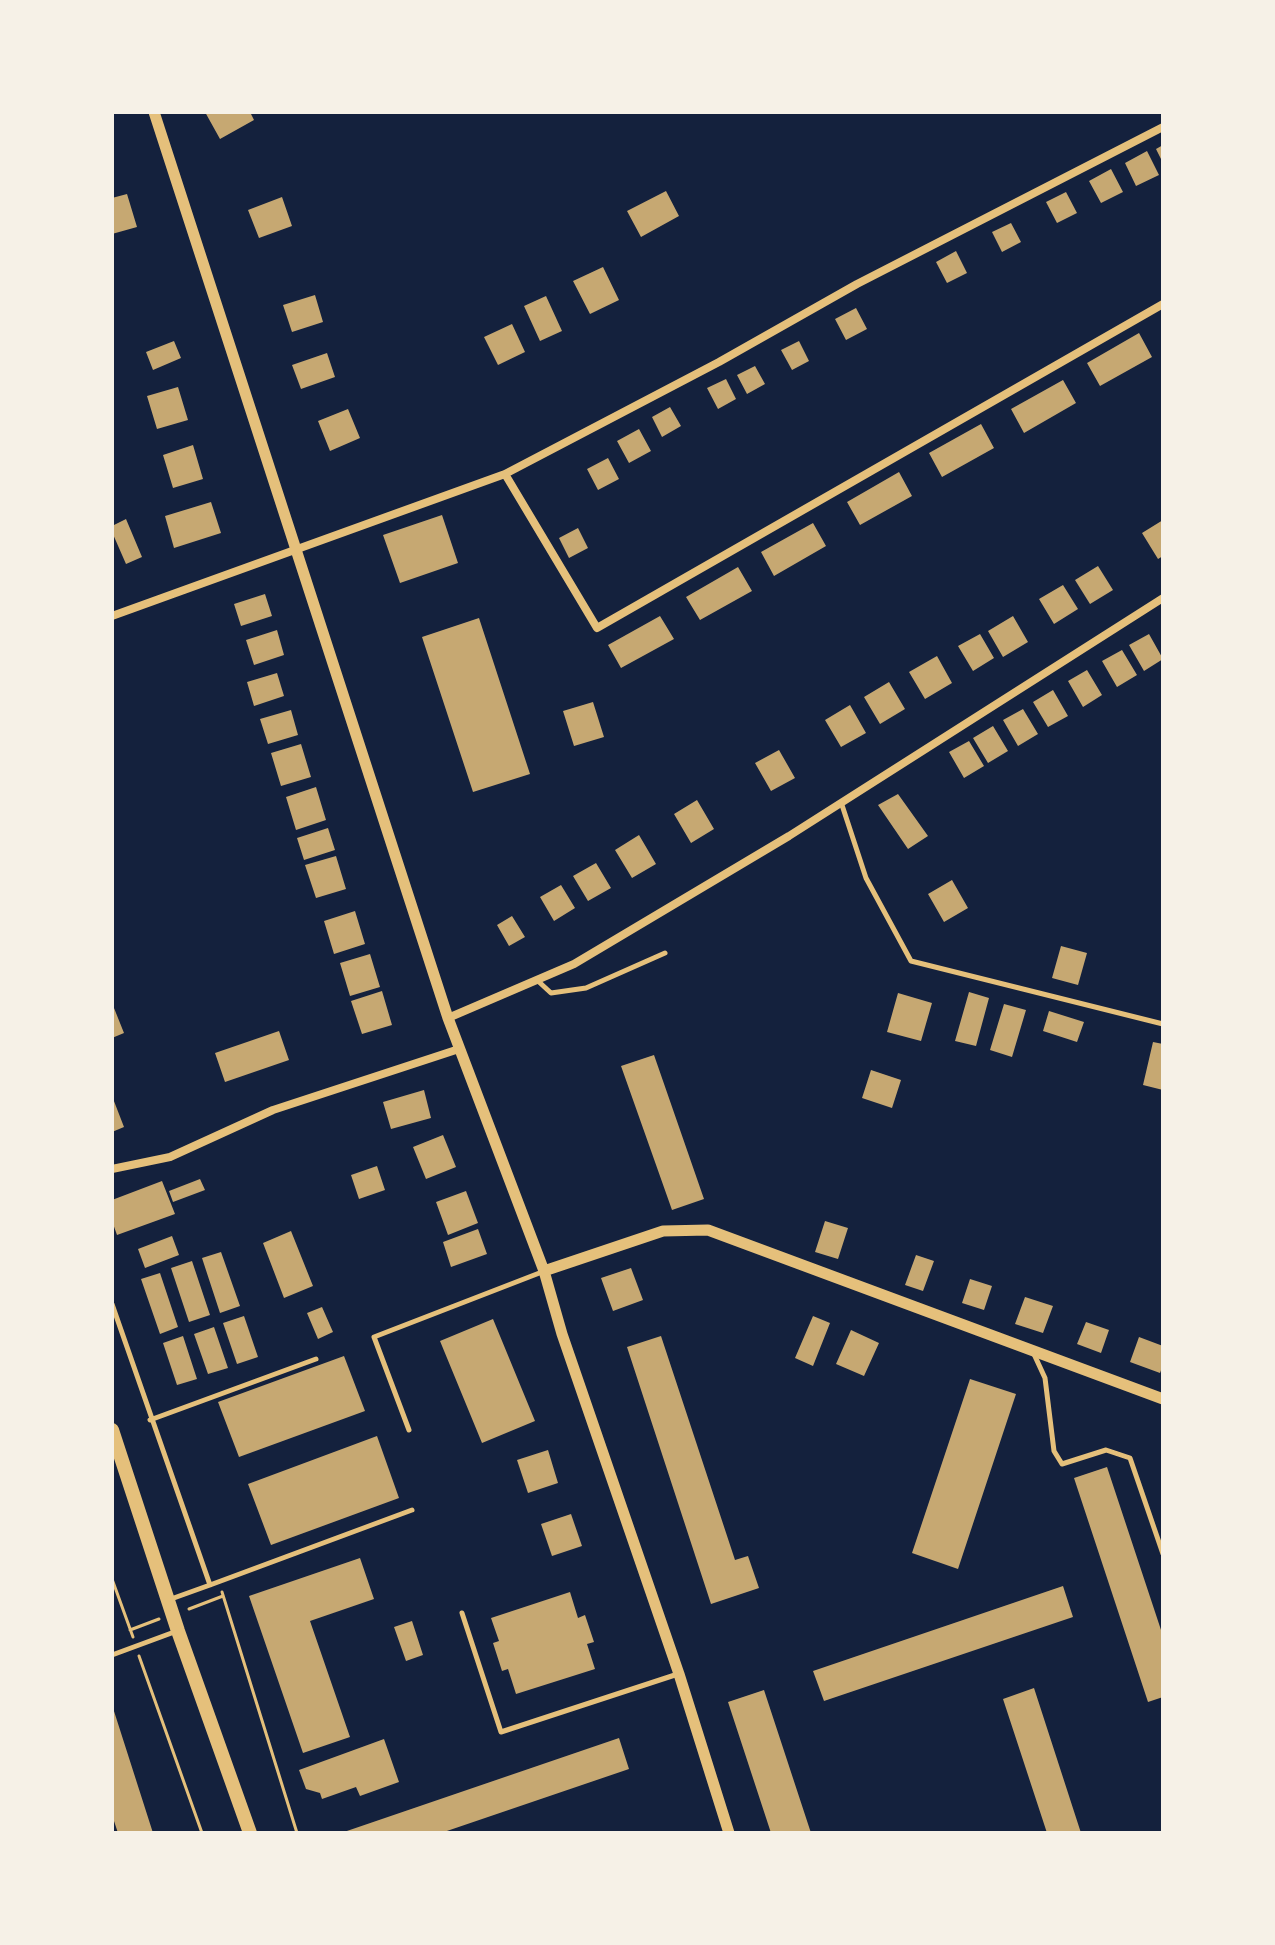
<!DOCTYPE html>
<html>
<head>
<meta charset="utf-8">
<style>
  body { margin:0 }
  #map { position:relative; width:1275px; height:1945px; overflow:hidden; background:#14213d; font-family:"Nunito Sans",sans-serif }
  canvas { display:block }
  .frame { position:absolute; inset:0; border:114px solid #f6f1e7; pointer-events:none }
</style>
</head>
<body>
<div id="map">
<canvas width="1275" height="1945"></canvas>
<div class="frame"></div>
</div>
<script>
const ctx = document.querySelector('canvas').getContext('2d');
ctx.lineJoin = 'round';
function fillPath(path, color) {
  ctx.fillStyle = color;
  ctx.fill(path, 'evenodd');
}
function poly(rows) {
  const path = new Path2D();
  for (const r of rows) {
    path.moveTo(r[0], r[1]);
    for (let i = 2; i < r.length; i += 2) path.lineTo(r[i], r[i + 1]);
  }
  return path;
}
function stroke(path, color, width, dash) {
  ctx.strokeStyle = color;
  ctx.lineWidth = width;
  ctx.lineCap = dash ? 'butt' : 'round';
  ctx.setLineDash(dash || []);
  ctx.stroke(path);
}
fillPath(poly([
  [205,112,250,112,254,120,220,139],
  [1163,145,1163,163,1156,149],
  [1147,151,1159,175,1136,186,1125,163],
  [1111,169,1123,192,1101,203,1089,181],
  [666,191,679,216,641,237,627,211],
  [1066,192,1077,213,1057,223,1046,202],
  [127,194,137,227,112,234,112,198],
  [282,197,292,226,259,238,248,210],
  [1011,223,1021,242,1002,252,992,232],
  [956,251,967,273,947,283,936,262],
  [603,267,619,300,590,314,573,281],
  [315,295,323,322,292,332,283,305],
  [546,296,562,331,540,341,524,306],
  [856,308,867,329,846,340,835,319],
  [512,324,525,352,498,365,484,337],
  [1139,333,1152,357,1100,386,1087,363],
  [174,341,181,358,153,370,146,352],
  [799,341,809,361,792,370,781,350],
  [327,353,335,377,301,389,292,365],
  [755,366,765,384,747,394,737,375],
  [726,379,736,399,718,409,707,388],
  [1063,380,1076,403,1024,433,1011,409],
  [178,387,188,420,157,429,147,396],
  [670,407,681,426,662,437,652,417],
  [348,409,360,438,330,451,318,421],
  [981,424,994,448,942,477,929,453],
  [639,429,651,451,629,463,617,441],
  [193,445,203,479,173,488,163,455],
  [608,458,619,479,598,490,587,469],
  [899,472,912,496,860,525,847,502],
  [211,502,221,533,174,548,165,516],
  [442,515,458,563,400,583,383,535],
  [126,519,142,557,126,564,112,532,112,526],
  [1163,520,1163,556,1158,559,1142,533],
  [813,523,826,546,774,576,761,552],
  [578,528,588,548,569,558,559,538],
  [1098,566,1113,590,1090,604,1075,580],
  [738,567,752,591,700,620,686,597],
  [1063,585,1078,609,1054,624,1039,599],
  [265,594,272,616,241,626,234,604],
  [660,616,674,639,621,668,608,645],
  [1013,616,1028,642,1003,657,988,631],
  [479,618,530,774,473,792,422,637],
  [277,630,284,655,254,665,246,640],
  [980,634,994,658,973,671,958,646],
  [1149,634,1163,659,1144,671,1129,645],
  [1122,650,1137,675,1117,687,1102,661],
  [937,656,952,683,925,699,909,672],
  [1087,670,1102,695,1083,707,1068,681],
  [277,673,284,696,254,706,247,682],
  [889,682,905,709,880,724,864,697],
  [1053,690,1068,716,1048,727,1033,702],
  [593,702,604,737,574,746,563,711],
  [850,705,866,733,841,747,825,720],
  [1023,709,1038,734,1018,746,1003,720],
  [291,710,298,735,268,744,260,719],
  [993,726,1008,751,988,763,973,738],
  [969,741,984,766,964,778,949,752],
  [301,744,311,777,281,786,271,753],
  [779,750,795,778,771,791,755,763],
  [316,787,326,820,296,830,286,797],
  [898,794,928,836,908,849,878,805],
  [697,800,714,829,691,843,674,814],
  [328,828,335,850,304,860,297,838],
  [639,835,656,864,632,878,615,850],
  [336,856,346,889,316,898,305,865],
  [596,863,611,888,588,901,573,876],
  [952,880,968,908,944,922,928,894],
  [561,885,575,908,554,921,540,897],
  [355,911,365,944,334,954,324,921],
  [512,916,525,937,509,946,497,925],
  [1061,946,1087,953,1078,985,1052,978],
  [370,954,380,987,350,996,340,963],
  [382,991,392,1025,362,1034,351,1001],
  [969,992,989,998,976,1046,955,1041],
  [898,993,932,1003,921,1041,887,1032],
  [112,1003,124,1033,112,1038],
  [1004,1004,1026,1010,1012,1057,990,1050],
  [1049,1011,1084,1022,1077,1042,1043,1031],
  [279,1031,289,1060,225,1082,215,1053],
  [1153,1042,1163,1044,1163,1090,1143,1085],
  [654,1055,704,1199,672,1210,621,1066],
  [871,1070,901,1080,892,1108,862,1098],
  [424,1090,431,1118,391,1129,383,1102],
  [112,1096,124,1127,112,1132],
  [443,1135,456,1167,426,1179,413,1147],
  [377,1166,385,1190,359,1199,351,1175],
  [200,1179,205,1190,173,1202,169,1191],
  [162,1181,175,1214,117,1235,112,1221,112,1200],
  [466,1191,478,1223,448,1235,436,1202],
  [825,1221,848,1228,838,1259,815,1252],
  [478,1229,487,1254,451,1267,443,1242],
  [291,1231,313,1286,284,1298,263,1243],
  [172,1236,179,1255,145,1268,138,1249],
  [221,1252,240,1306,220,1313,202,1258],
  [916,1255,934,1261,923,1291,905,1285],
  [192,1261,210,1315,189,1322,171,1268],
  [631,1268,643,1300,613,1311,601,1278],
  [160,1273,178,1327,160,1334,141,1279],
  [970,1279,992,1286,984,1310,962,1303],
  [1025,1297,1053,1306,1043,1333,1015,1324],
  [322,1307,333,1332,318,1339,307,1313],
  [244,1316,258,1357,237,1364,223,1323],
  [813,1316,830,1323,813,1366,795,1358],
  [493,1319,535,1421,482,1443,440,1341],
  [1086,1322,1109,1330,1101,1353,1077,1344],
  [214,1327,228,1368,208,1374,194,1334],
  [851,1330,879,1343,864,1376,836,1364],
  [183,1336,197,1379,177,1385,163,1343],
  [661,1336,735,1560,748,1556,759,1588,711,1604,627,1347],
  [1139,1337,1163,1346,1163,1365,1160,1373,1130,1362],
  [344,1356,365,1411,239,1457,218,1402],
  [970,1379,1016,1394,958,1569,912,1553],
  [377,1436,399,1498,271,1545,248,1484],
  [548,1450,558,1483,528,1493,517,1460],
  [1107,1467,1163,1636,1163,1697,1148,1702,1074,1478],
  [571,1514,582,1546,552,1556,541,1524],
  [360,1558,374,1599,310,1621,350,1737,303,1753,249,1596],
  [1063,1586,1073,1617,824,1701,813,1671],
  [570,1592,578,1618,585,1615,594,1642,587,1644,595,1669,516,1694,508,1669,502,1671,493,1643,499,1641,491,1618],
  [412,1621,423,1655,406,1661,394,1627],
  [1034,1688,1081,1833,1047,1833,1003,1699],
  [764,1690,811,1833,771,1833,728,1702],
  [113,1708,153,1833,118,1833,112,1815],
  [619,1738,629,1769,441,1833,341,1833],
  [384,1739,399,1782,360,1796,356,1787,322,1799,320,1793,306,1789,299,1770]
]), '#c6a872');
stroke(poly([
  [112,1579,133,1637],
  [222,1592,297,1833],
  [189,1609,223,1596],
  [130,1630,159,1619],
  [139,1656,202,1833]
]), '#e5c07b', 3);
stroke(poly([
  [841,802,866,878,911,961,1163,1024],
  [538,981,551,993,586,988,665,953],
  [112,1304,210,1585,171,1599],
  [1033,1352,1045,1378,1054,1451,1062,1464,1106,1450,1130,1458,1163,1554],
  [150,1420,316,1359],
  [409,1430,374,1337,542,1272],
  [210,1585,412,1510],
  [462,1613,501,1732,678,1674],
  [112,1655,177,1631]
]), '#e5c07b', 5);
stroke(poly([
  [505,474,597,628,1163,304],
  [112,616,505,474,719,362,857,284,1163,127],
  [448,1018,574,964,789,836,1163,598],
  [112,1169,170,1157,273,1110,459,1049]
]), '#e5c07b', 8);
stroke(poly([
  [154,112,448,1018,544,1271,562,1334,679,1674,729,1833],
  [544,1271,663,1231,708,1230,1163,1399]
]), '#e5c07b', 11);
stroke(poly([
  [112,1430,178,1631,250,1833]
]), '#e5c07b', 14);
</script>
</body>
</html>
